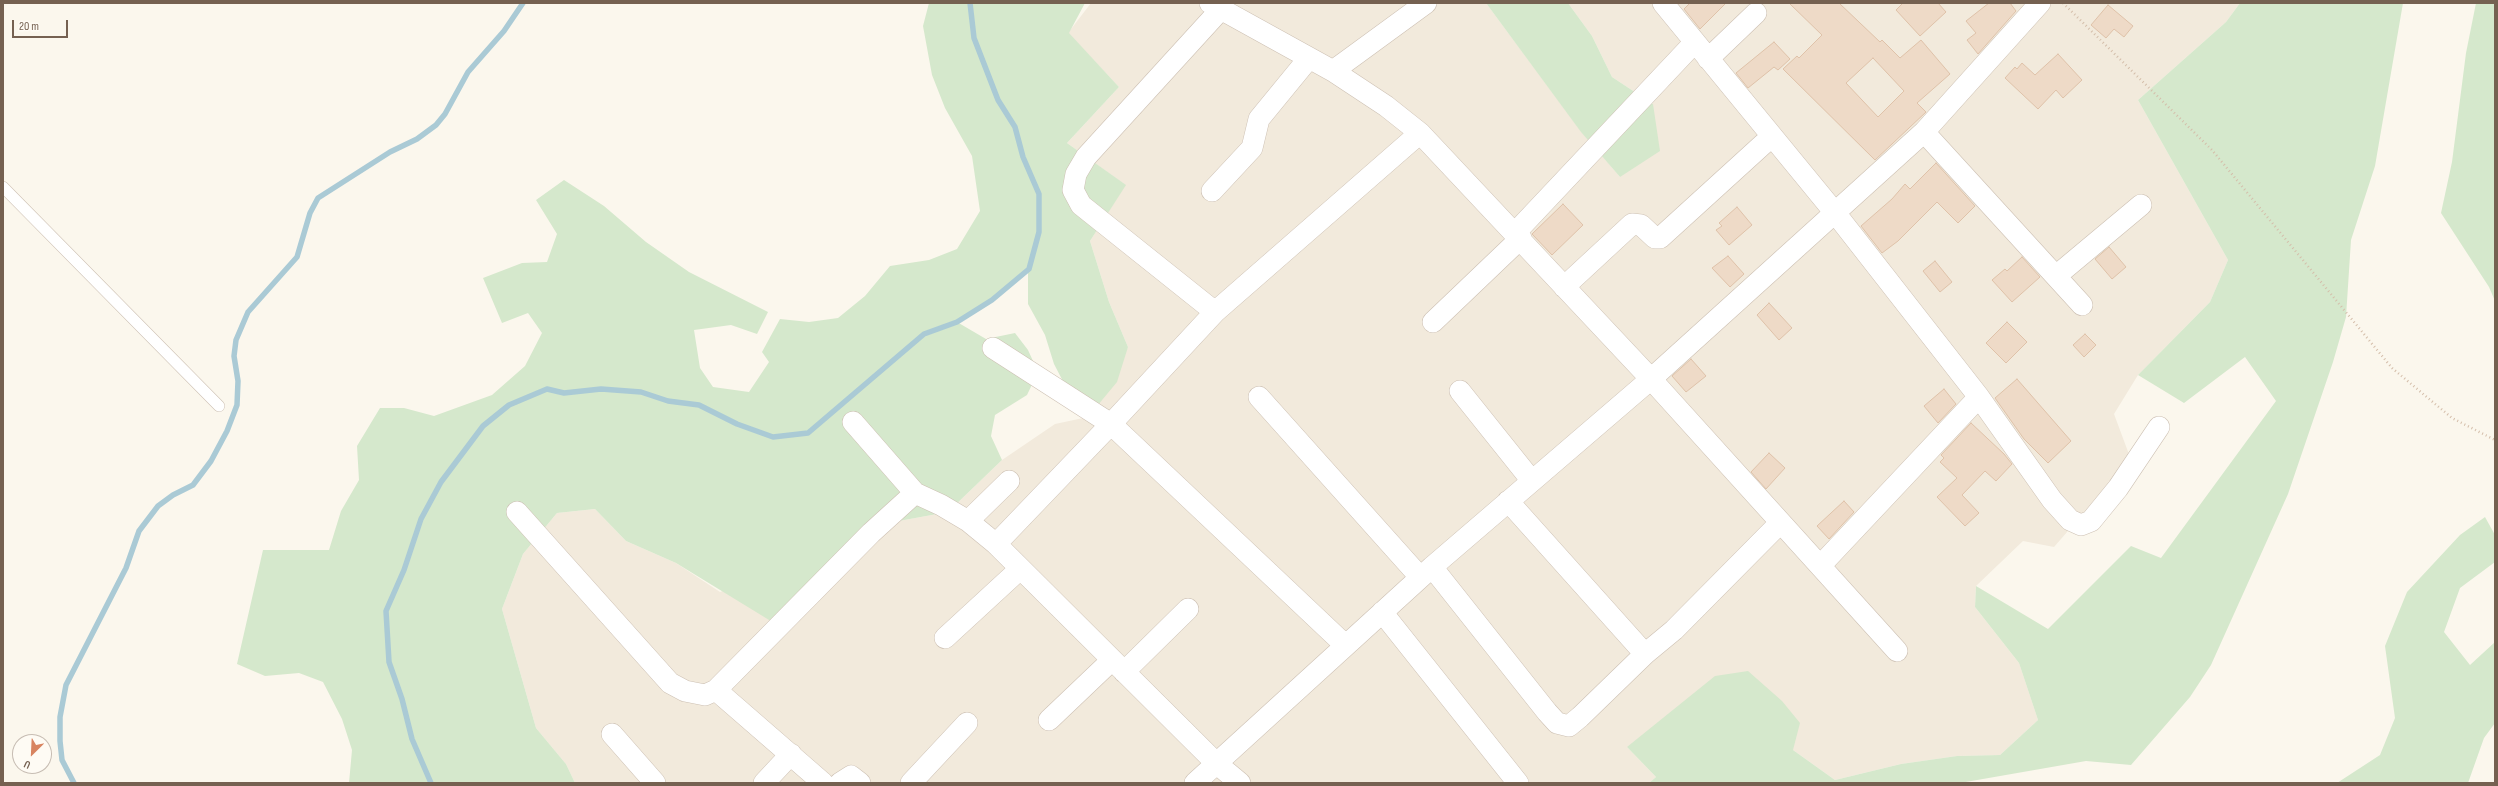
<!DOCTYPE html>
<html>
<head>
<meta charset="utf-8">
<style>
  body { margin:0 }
  #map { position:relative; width:2498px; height:786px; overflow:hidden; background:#fbf7ed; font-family:"Sofia Sans Condensed",sans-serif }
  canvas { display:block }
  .frame { position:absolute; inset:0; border:4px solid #756151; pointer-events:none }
  .north { position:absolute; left:12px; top:734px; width:40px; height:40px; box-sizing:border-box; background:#fefbf4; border:1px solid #c7bdb3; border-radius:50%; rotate:204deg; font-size:11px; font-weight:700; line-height:16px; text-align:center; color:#756151 }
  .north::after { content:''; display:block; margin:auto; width:14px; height:18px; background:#d88460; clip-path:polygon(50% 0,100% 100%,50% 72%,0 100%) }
  .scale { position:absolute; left:12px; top:20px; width:56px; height:18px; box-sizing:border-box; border:2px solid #756151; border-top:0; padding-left:5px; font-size:12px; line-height:14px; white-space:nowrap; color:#756151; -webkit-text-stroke:3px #fefbf4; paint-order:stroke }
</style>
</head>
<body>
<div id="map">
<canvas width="2498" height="786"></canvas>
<div class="frame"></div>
<div class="north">U</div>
<div class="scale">20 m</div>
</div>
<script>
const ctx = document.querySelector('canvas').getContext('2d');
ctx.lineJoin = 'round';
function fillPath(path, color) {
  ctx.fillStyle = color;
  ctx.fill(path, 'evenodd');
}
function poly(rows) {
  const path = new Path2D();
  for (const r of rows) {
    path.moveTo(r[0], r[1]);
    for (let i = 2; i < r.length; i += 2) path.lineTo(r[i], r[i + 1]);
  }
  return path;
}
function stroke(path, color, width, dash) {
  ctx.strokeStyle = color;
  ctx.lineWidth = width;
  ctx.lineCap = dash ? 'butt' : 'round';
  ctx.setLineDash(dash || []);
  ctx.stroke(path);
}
fillPath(poly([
  [1091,3,1486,3,1581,131,1620,177,1653,104,1612,77,1592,36,1568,3,2240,3,2226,22,2138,100,2228,260,2210,302,2138,375,2114,414,2130,457,2102,492,2054,547,2023,541,1976,586,1975,607,2019,663,2038,720,2000,755,1957,756,1901,764,1835,780,1793,750,1627,747,1656,777,1649,783,575,783,566,764,536,728,502,609,523,554,557,513,595,509,626,541,676,563,720,592,899,521,948,512,1002,460,1055,424,1088,417,1128,347,1109,302,1090,241,1125,185,1067,143,1119,87,1068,33]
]), '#f2eadc');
fillPath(poly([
  [929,3,1085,3,1069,33,1119,87,1067,143,1126,185,1090,241,1109,302,1128,347,1117,382,1088,417,1067,389,1054,364,1045,335,1028,304,1028,269,992,300,957,322,986,339,1015,333,1028,350,1038,372,1027,395,995,415,991,436,1002,460,948,512,899,521,774,623,676,563,626,541,595,509,557,513,523,554,502,609,536,728,566,764,575,783,349,783,352,750,342,719,323,682,299,673,265,676,237,664,263,550,329,550,341,511,359,480,357,446,380,408,404,408,434,416,492,395,525,366,542,333,528,313,502,323,483,278,522,263,547,262,557,234,536,200,564,180,604,206,646,242,689,272,768,312,757,334,731,325,694,330,700,368,713,387,749,392,769,362,762,352,780,319,809,322,838,318,865,296,890,266,929,260,957,249,980,211,972,156,945,108,932,75,923,26],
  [1486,3,1568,3,1592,36,1612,77,1653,104,1660,151,1620,177,1581,132],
  [2240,3,2403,3,2375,166,2351,240,2346,317,2333,362,2288,494,2211,665,2190,697,2131,765,2086,761,1960,783,1649,783,1656,777,1627,747,1715,676,1748,671,1782,701,1800,723,1793,750,1835,780,1901,764,1957,756,2000,755,2038,720,2019,663,1975,607,1976,586,2048,629,2131,546,2161,558,2276,401,2245,357,2184,403,2138,375,2210,302,2228,260,2138,100,2226,22],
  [2476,3,2495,3,2495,301,2489,287,2441,213,2452,162,2466,53],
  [2485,517,2495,535,2495,562,2460,588,2444,632,2470,665,2495,642,2495,723,2484,738,2468,783,2337,783,2380,755,2395,718,2385,646,2407,592,2460,535]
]), '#d5e8cc');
stroke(poly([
  [74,783,62,760,60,741,60,717,66,685,126,568,139,531,158,506,173,495,193,485,211,461,227,431,237,405,238,381,234,356,236,340,248,312,297,257,310,213,318,198,390,152,417,139,436,125,445,114,468,72,504,31,523,3],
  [431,783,412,739,402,699,389,662,386,611,404,570,421,519,441,482,483,426,509,405,547,389,564,393,601,389,641,392,668,401,699,405,737,424,773,437,808,433,924,334,957,322,992,300,1029,269,1039,232,1039,194,1023,157,1015,127,998,100,974,38,970,3]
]), '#aacad5', 5.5);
const building = poly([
  [1690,3,1726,3,1700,29,1684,9,1690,3],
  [1789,3,1839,3,1880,42,1882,40,1900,58,1921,40,1950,74,1917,103,1926,112,1875,160,1783,69,1797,56,1799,58,1822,35,1789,3],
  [1873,58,1904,91,1878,117,1846,83,1873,58],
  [1903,3,1938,3,1946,12,1920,36,1896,10,1903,3],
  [1989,3,2010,3,2016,11,1978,54,1967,40,1976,33,1966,21,1989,3],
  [2108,5,2133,26,2124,37,2114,29,2106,38,2091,25,2108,5],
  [1774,42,1790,59,1778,70,1774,67,1748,88,1736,73,1774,42],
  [2058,54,2082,80,2063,98,2056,90,2038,109,2005,78,2015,67,2017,69,2022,63,2035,75,2058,54],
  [1936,163,1975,206,1958,223,1937,202,1898,241,1882,253,1861,226,1892,199,1905,184,1910,189,1936,163],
  [1563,204,1583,225,1552,255,1532,234,1563,204],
  [1737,207,1752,225,1729,245,1716,230,1722,226,1719,223,1737,207],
  [2109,247,2126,267,2112,279,2095,259,2109,247],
  [1728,256,1744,274,1730,287,1712,268,1728,256],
  [2022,257,2040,277,2012,302,1992,280,2005,269,2007,271,2022,257],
  [1935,261,1952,282,1940,292,1923,271,1935,261],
  [1769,303,1792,328,1779,340,1757,315,1769,303],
  [2007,322,2027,342,2006,363,1986,343,2007,322],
  [2085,334,2096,345,2084,357,2073,345,2085,334],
  [1691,359,1706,376,1686,392,1672,376,1691,359],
  [2017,379,2071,441,2048,463,2024,439,1995,398,2017,379],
  [1944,389,1956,404,1938,423,1924,406,1944,389],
  [1971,423,2004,454,2012,464,1996,481,1985,471,1962,495,1979,513,1965,526,1937,497,1957,478,1940,462,1944,458,1941,455,1971,423],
  [1769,453,1785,468,1766,489,1751,472,1769,453],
  [1844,501,1854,512,1829,539,1817,526,1844,501]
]);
fillPath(building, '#eedac7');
stroke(building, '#dfc2a9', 1);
const service = poly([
  [3,187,219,406]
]);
const minor = poly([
  [1210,3,1333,71,1386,106,1420,133,1651,379,1897,651],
  [1663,3,1836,214,1979,397,2052,500,2070,520,2081,525,2091,521,2118,488,2159,427],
  [1708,59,1756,13],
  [1333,71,1426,3],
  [1924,132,2082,305],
  [1212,191,1252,148,1259,119,1309,58],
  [1515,233,1694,43],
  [2056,276,2141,205],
  [1564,287,1632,224,1641,225,1655,238,1660,238,1771,137],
  [1215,312,1081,205,1073,190,1076,174,1086,157,1221,9],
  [1433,322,1521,238],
  [993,348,1111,424,1345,645],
  [1460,391,1532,481],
  [1259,397,1420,577],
  [853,422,915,493],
  [1508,501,1645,654],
  [517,512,670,683,685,691,705,695,716,690,871,533,915,493,941,505,968,521,996,544,1216,763,1240,783],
  [968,521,1009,481],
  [996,544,1111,424,1215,312,1420,133],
  [1821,565,1979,397],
  [1432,567,1547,712,1557,723,1569,726,1580,717,1645,654,1674,630,1780,523],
  [1382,612,1518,783],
  [945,638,1020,569],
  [1124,672,1188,609],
  [716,690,823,783],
  [1049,720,1112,660],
  [612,734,655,783],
  [764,783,791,754],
  [840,783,851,776,860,783],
  [911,783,967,723],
  [1195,783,1432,567,1651,379,1924,132,2040,3]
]);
stroke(service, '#cdc0b3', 12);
stroke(minor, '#cdc0b3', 22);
stroke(poly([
  [2063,3,2212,150,2392,368,2452,418,2495,440]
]), '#d4beaa', 2.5, [1, 3]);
stroke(service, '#fff', 11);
stroke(minor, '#fff', 21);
</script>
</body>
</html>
